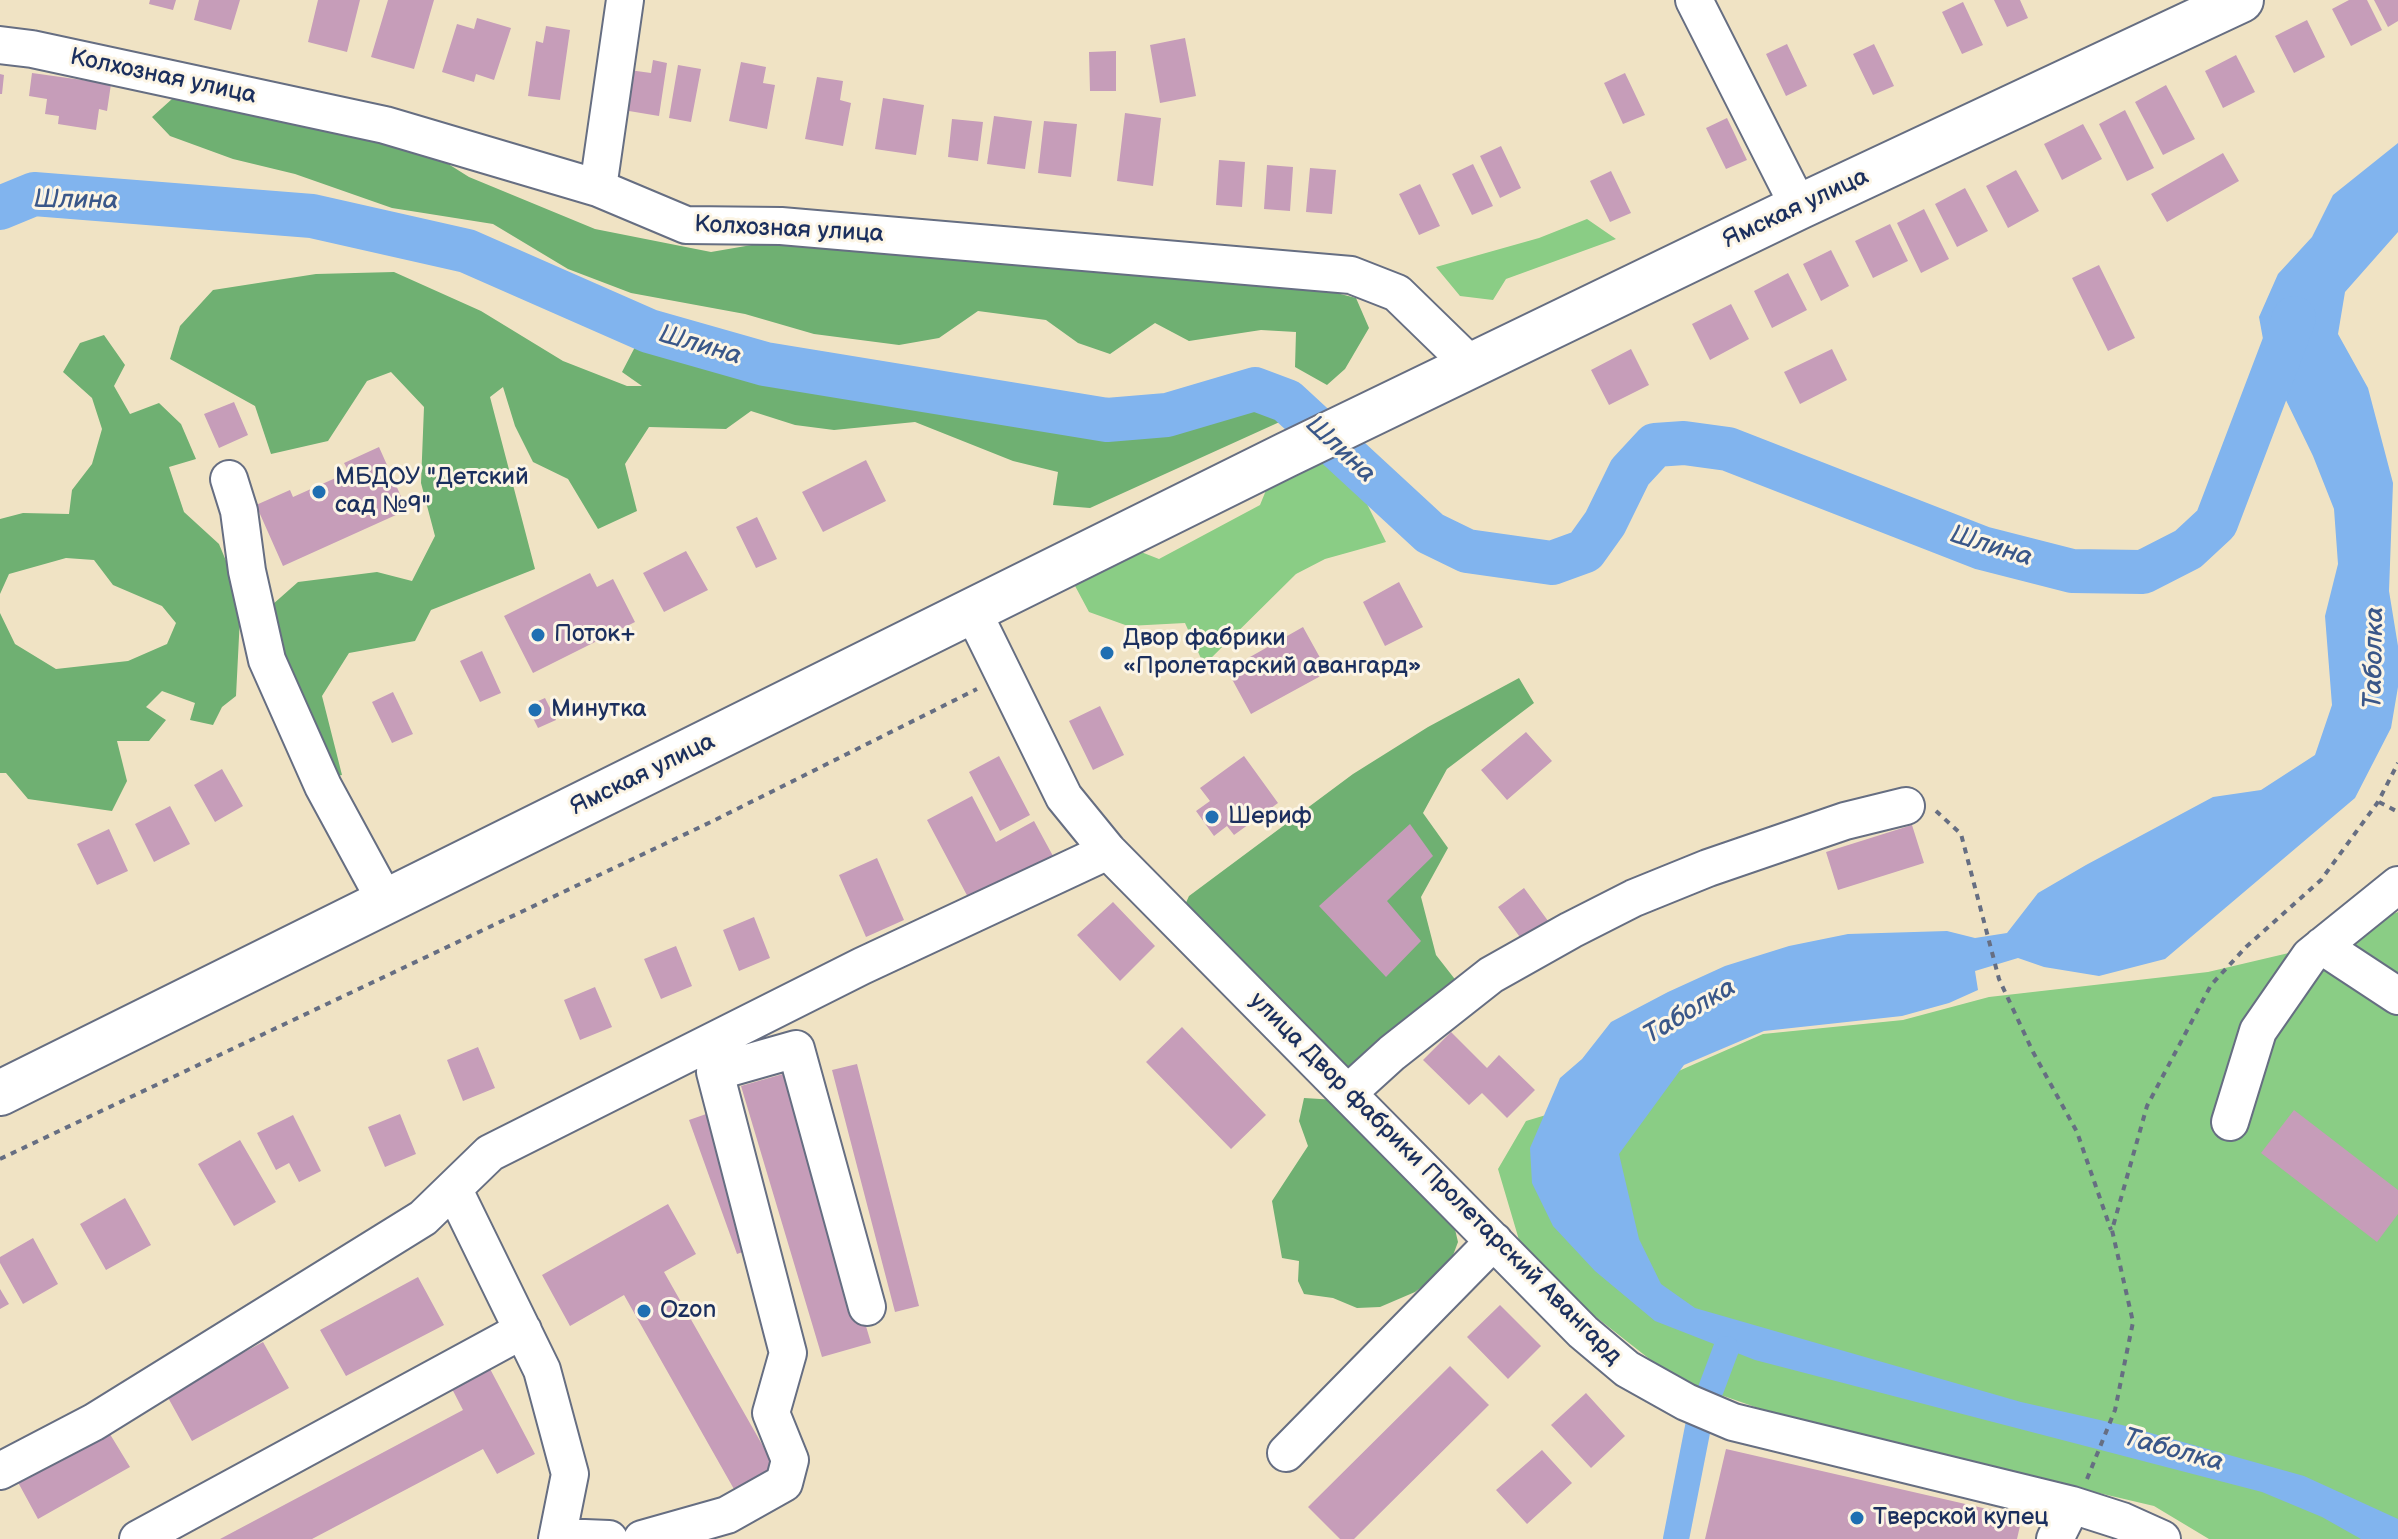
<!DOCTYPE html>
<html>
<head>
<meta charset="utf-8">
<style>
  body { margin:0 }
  canvas { display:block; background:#f0e3c4 }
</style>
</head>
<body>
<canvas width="2398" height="1539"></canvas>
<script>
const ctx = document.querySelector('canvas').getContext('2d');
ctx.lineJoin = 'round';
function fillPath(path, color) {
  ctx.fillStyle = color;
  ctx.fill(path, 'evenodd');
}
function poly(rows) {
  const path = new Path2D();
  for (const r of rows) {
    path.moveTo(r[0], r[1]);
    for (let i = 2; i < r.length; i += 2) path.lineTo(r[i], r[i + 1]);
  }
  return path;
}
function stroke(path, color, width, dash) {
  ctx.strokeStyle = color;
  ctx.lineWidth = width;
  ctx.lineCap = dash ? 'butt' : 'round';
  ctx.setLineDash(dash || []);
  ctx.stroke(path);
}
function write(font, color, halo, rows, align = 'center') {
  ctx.font = font + ' "Balsamiq Sans",sans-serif';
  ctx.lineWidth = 6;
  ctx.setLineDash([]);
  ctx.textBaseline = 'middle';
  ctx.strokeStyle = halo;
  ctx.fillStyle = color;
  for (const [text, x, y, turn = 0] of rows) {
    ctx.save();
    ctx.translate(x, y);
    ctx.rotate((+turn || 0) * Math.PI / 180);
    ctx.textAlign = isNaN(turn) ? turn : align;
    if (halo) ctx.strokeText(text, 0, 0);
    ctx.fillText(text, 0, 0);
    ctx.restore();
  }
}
fillPath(poly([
  [1587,219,1616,239,1506,279,1493,300,1460,296,1436,267,1539,238],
  [1323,456,1355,480,1386,542,1325,559,1296,574,1204,665,1185,623,1128,626,1089,612,1074,584,1136,550,1159,559,1260,505,1271,478],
  [2398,912,2398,1539,2209,1539,2154,1506,1801,1423,1675,1379,1587,1310,1522,1250,1498,1169,1526,1121,1649,1084,1763,1034,1903,1020,1989,997,2208,972,2293,952]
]), '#8acd85');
fillPath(poly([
  [211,98,426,150,469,177,595,229,711,252,804,236,1317,288,1356,298,1369,328,1345,369,1327,385,1295,367,1296,332,1261,330,1189,341,1155,323,1110,354,1078,343,1046,320,978,311,939,338,899,345,814,334,745,314,631,293,568,269,493,224,392,208,295,174,233,159,170,136,152,117,172,99],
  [394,272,481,311,563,361,627,386,642,386,622,372,636,345,827,389,915,399,1086,429,1142,436,1254,397,1284,420,1090,508,1053,505,1058,472,1013,461,915,422,834,430,795,425,751,411,726,429,649,427,625,464,637,511,598,529,568,479,533,462,515,426,503,387,490,397,535,569,431,610,415,641,349,653,322,696,342,775,330,777,277,657,272,605,298,582,377,572,412,581,435,536,421,483,424,407,391,372,367,381,328,441,271,454,255,406,170,359,180,326,213,290,316,274],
  [104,335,125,365,114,386,130,414,159,403,181,424,196,459,169,467,184,512,219,544,241,597,236,696,222,707,213,725,190,720,195,703,162,691,146,707,166,720,149,741,117,741,127,781,112,811,28,799,6,773,0,773,0,613,15,644,56,669,128,661,167,644,176,623,162,606,113,585,94,560,66,558,9,574,0,594,0,519,23,513,69,514,72,490,92,464,102,429,92,398,63,372,80,343],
  [1519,678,1534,703,1447,769,1423,813,1448,848,1421,897,1436,955,1461,987,1353,1078,1184,907,1189,896,1353,774,1428,727],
  [1304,1098,1337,1100,1454,1225,1458,1242,1449,1266,1415,1292,1380,1307,1357,1308,1333,1298,1304,1294,1298,1281,1299,1261,1282,1258,1272,1201,1308,1146,1299,1121]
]), '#6fb072');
fillPath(poly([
  [2398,143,2398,232,2345,292,2338,334,2368,388,2393,483,2389,591,2398,646,2398,687,2391,728,2355,798,2165,959,2099,976,2044,967,2018,958,1975,971,1978,990,1949,1003,1902,1016,1764,1031,1684,1065,1619,1154,1639,1239,1661,1284,1695,1308,2021,1402,2122,1425,2304,1476,2398,1519,2398,1539,2361,1539,2322,1517,2262,1492,1755,1360,1655,1321,1595,1271,1553,1226,1532,1183,1530,1148,1560,1078,1582,1059,1611,1022,1668,992,1725,966,1789,946,1848,934,1947,931,1975,938,2007,933,2038,893,2086,865,2213,797,2261,790,2315,755,2332,705,2325,616,2338,564,2334,509,2313,456,2267,361,2259,317,2278,274,2312,237,2333,195]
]), '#81b4ee');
stroke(poly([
  [1711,1389,1726,1349],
  [1676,1539,1698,1427]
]), '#81b4ee', 26);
stroke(poly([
  [0,208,34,194,312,216,467,251,649,331,765,364,1107,420,1167,415,1255,389,1287,401,1430,533,1467,551,1552,563,1585,551,1605,523,1630,472,1655,445,1684,443,1728,449,1982,548,2072,571,2143,572,2188,549,2216,523,2294,318]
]), '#81b4ee', 44);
fillPath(poly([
  [150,0,176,0,173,10,149,4],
  [199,0,240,0,231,30,194,20],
  [318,0,360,0,347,52,308,42],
  [388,0,434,0,414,69,371,57],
  [1994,0,2020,0,2028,18,2007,27],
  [2349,0,2367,0,2382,30,2351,46,2332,9],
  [2374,0,2398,0,2398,21,2388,27],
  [1963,2,1983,45,1962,54,1942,12],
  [477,18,511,28,494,80,476,74,474,82,442,72,457,24,474,29],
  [2307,20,2325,57,2294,73,2275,36],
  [546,26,570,30,560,100,528,96,536,41,543,43],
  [1185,38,1196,96,1160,103,1150,45],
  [1787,44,1807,86,1786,96,1766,54],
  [1874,44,1894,86,1873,95,1853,54],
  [1116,51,1116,91,1090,91,1089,52],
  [2236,55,2255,92,2223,108,2205,71],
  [653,60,667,63,659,116,623,110,629,70,651,73],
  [741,62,766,67,763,83,775,85,767,129,729,121],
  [678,65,701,69,691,122,669,118],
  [32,73,111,84,107,111,99,109,96,130,58,124,59,116,45,114,47,99,29,96],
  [1625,73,1645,115,1623,124,1604,83],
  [0,74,4,75,2,94,0,94],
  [817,77,843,81,840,100,851,103,843,146,805,139],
  [2166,85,2195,139,2163,155,2135,102],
  [883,98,924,105,916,155,875,149],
  [2125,110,2154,168,2127,181,2099,124],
  [1125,113,1161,118,1153,186,1117,181],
  [994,116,1032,121,1025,169,987,164],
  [1727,118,1747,160,1726,169,1706,128],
  [952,119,983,122,978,161,948,157],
  [1044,121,1077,124,1071,177,1038,173],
  [2083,124,2102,159,2062,180,2044,144],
  [1501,146,1521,188,1500,198,1480,156],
  [2223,153,2239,181,2167,222,2151,194],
  [1219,160,1245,162,1242,207,1216,205],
  [1473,164,1493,206,1472,215,1452,174],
  [1267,165,1293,167,1290,211,1264,209],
  [1310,168,1336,170,1332,214,1306,212],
  [2016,170,2039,211,2008,228,1986,186],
  [1611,171,1631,213,1610,222,1590,181],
  [1420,184,1440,226,1419,235,1399,194],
  [1965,188,1988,231,1957,247,1935,204],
  [1924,209,1949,259,1921,273,1897,223],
  [1890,224,1908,261,1873,278,1855,241],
  [1831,250,1849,286,1821,301,1803,264],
  [2099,265,2135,338,2108,351,2072,278],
  [1788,273,1807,310,1772,328,1754,291],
  [1731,304,1749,339,1710,360,1692,324],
  [1631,349,1649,385,1609,405,1591,370],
  [1832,349,1847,380,1800,404,1784,372],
  [234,402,248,435,219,448,204,414],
  [379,447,407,510,283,566,256,505,290,490,293,497,349,472,344,463],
  [866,460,886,501,823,532,802,492],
  [757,517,777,559,756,568,736,527],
  [686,551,708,590,664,612,643,573],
  [590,573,597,587,613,579,635,622,533,673,504,616],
  [1399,582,1423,627,1385,646,1363,602],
  [1303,627,1328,672,1251,714,1227,670],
  [482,651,501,693,480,702,460,661],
  [393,692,413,734,392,743,372,702],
  [545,698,556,720,538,728,527,706],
  [1100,706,1124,755,1093,770,1069,721],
  [1526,732,1552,761,1507,800,1481,770],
  [999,756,1030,815,1000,831,969,772],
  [1244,756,1278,803,1234,835,1227,826,1214,836,1196,811,1210,801,1200,788],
  [222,769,243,806,215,822,194,785],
  [972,796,996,842,1034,821,1053,856,970,901,927,820],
  [170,806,190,844,154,862,135,824],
  [1410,824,1433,856,1387,901,1421,941,1386,977,1319,906],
  [1912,825,1924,863,1838,890,1826,852],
  [109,829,128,871,97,885,77,844],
  [877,858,904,920,866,937,839,875],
  [1524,888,1551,925,1525,944,1498,907],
  [1113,902,1155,946,1120,981,1077,935],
  [754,917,770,958,739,971,723,930],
  [676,946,692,986,661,999,644,959],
  [595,987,612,1027,580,1040,564,1000],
  [1182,1027,1266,1115,1231,1149,1146,1062],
  [1451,1032,1487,1068,1499,1055,1535,1090,1507,1118,1482,1093,1469,1105,1423,1060],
  [478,1047,495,1088,463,1101,447,1060],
  [857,1064,919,1306,895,1312,832,1070],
  [790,1072,871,1343,822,1357,741,1086],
  [2294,1110,2398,1190,2398,1214,2377,1242,2261,1153],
  [712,1112,760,1246,737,1254,689,1120],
  [400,1114,416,1154,385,1167,368,1127],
  [293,1115,321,1171,299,1182,289,1163,276,1170,257,1133],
  [240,1140,276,1202,234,1226,198,1164],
  [125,1198,151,1245,106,1270,80,1224],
  [668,1204,696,1254,664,1272,780,1476,739,1498,624,1295,570,1326,542,1275],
  [33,1238,58,1284,23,1304,0,1263,0,1257],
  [418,1277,444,1325,346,1376,320,1330],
  [0,1289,9,1304,0,1309],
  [1500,1305,1541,1346,1508,1379,1467,1337],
  [263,1342,289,1388,192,1441,166,1394],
  [488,1365,535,1454,497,1474,483,1449,312,1539,220,1539,463,1410,450,1385],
  [1450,1366,1489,1405,1354,1539,1340,1539,1308,1507],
  [1586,1393,1625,1436,1591,1468,1551,1425],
  [105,1426,130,1467,38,1519,14,1475],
  [1726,1449,2022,1517,2017,1539,1705,1539],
  [1542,1450,1572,1483,1527,1524,1496,1490]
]), '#c69db9');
const minor = poly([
  [1694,0,1799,207],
  [0,45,32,49,385,125,598,188,686,225,781,226,1351,275,1397,293,1472,366],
  [598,188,625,0],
  [229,479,239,511,247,571,267,660,323,786,386,902],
  [973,612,1064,797,1108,851,1583,1332,1627,1369,1686,1402,1733,1422,2072,1505,2122,1521,2162,1539],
  [2322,946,2398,996],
  [1348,1093,1392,1053,1491,975,1571,930,1634,898,1708,868,1845,821,1906,806],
  [2230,1122,2258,1031,2310,956,2398,885],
  [454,1190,542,1370,570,1474,557,1539],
  [1286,1453,1494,1241],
  [0,1471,94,1422,423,1218,490,1153,862,966,1108,851],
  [560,1537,609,1539],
  [138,1539,523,1330],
  [642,1539,727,1515,784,1483,790,1460,771,1413,788,1353,715,1072,796,1049,867,1307],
  [2055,1539,2072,1505]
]);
const highway = poly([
  [0,1093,1286,455,1799,207,2241,0]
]);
stroke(minor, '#666e82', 40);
stroke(highway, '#666e82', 48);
stroke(poly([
  [2379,802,2398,812],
  [1936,811,1961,834,1999,979,2033,1052,2077,1132,2111,1230],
  [0,1159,713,821,977,689],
  [2087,1479,2115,1410,2133,1322,2112,1230,2147,1106,2211,985,2246,947,2321,880,2378,802,2398,763]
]), '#666e82', 4, [6, 6]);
stroke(minor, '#fff', 36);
stroke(highway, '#fff', 44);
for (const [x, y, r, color] of [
  [319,492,8,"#1f6fb2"],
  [538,635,8,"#1f6fb2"],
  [1107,653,8,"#1f6fb2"],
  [535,710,8,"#1f6fb2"],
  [1212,817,8,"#1f6fb2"],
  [644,1311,8,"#1f6fb2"],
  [1857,1518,8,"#1f6fb2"]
]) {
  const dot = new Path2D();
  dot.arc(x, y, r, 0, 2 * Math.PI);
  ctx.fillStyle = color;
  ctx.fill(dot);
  stroke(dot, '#fcf5e5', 3);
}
write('24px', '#1b2f5e', '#fcf5e5', [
  ["Колхозная улица",163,77,12],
  ["Ямская улица",1796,209,-25],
  ["Колхозная улица",789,230,3],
  ["Ямская улица",643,775,-26],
  ["улица Двор фабрики Пролетарский Авангард",1435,1179,45]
]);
write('24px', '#1b2f5e', '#fcf5e5', [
  ["МБДОУ \"Детский",335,478],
  ["сад №9\"",335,506],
  ["Поток+",554,635],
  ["Двор фабрики",1123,639],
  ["«Пролетарский авангард»",1123,667],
  ["Минутка",551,710],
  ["Шериф",1228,817],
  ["Ozon",660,1311],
  ["Тверской купец",1873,1518]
], 'left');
write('italic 26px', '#3a5789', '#fcf5e5', [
  ["Шлина",76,201,1],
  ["Шлина",700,346,16],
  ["Шлина",1340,450,43],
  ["Шлина",1991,547,17],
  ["Таболка",2375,658,-89],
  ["Таболка",1690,1012,-31],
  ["Таболка",2173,1451,15]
]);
</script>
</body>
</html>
